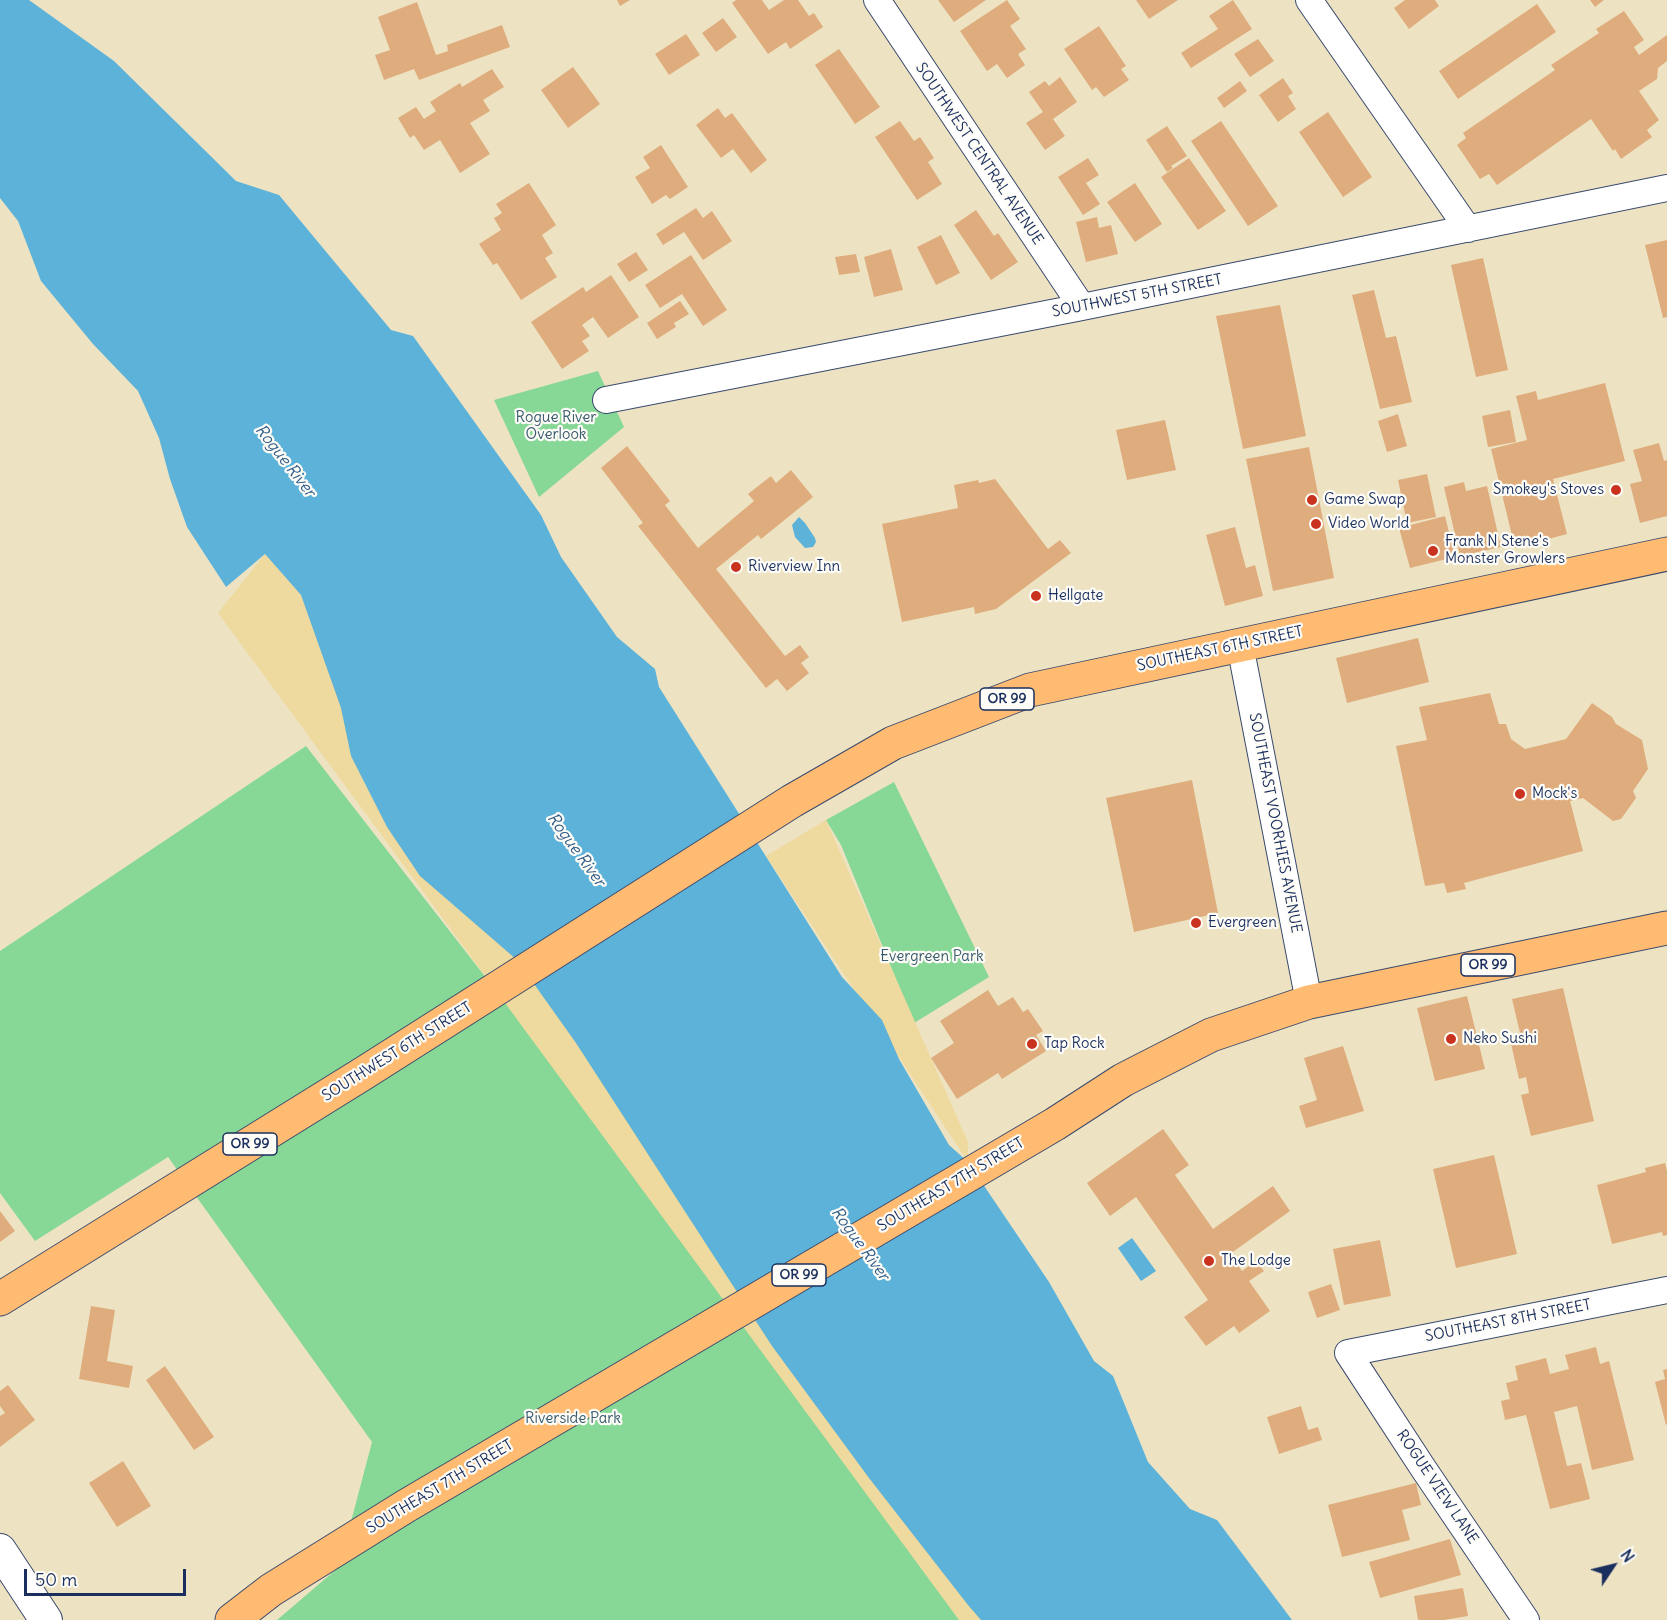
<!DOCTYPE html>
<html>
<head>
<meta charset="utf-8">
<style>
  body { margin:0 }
  #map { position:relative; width:1667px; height:1620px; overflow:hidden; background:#ede3c3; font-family:Delius,sans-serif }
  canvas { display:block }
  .north { position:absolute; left:1583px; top:1536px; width:60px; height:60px; -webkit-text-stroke:4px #fdfcf7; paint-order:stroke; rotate:55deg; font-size:16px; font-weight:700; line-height:24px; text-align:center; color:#1b2f5e }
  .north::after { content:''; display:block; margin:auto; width:21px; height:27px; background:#1b2f5e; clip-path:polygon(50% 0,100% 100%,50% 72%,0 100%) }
  .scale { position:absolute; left:24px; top:1569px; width:162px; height:27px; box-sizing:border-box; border:3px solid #1b2f5e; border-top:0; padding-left:8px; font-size:18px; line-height:21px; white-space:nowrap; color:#1b2f5e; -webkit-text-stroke:4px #fdfcf7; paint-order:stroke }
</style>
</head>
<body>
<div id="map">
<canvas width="1667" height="1620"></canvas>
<div class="north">N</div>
<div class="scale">50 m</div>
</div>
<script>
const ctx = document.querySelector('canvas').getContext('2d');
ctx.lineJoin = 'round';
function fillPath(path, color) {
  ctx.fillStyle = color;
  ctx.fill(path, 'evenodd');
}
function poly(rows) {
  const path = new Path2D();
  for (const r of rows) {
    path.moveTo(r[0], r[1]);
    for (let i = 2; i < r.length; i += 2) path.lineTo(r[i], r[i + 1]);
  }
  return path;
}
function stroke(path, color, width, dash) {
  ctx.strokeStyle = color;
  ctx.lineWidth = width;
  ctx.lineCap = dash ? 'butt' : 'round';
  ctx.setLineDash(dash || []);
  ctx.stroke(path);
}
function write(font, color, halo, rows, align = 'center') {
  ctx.font = font + ' Delius,sans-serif';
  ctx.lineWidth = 4.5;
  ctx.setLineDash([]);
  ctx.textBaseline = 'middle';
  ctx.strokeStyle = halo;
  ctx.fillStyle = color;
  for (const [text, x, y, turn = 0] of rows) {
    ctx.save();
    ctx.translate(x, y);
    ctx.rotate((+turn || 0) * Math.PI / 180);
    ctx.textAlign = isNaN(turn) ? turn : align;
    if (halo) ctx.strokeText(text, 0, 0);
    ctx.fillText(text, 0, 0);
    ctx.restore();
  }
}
fillPath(poly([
  [598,371,624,427,539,497,494,400],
  [306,746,772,1346,970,1620,277,1620,339,1567,372,1442,168,1157,35,1241,0,1193,0,951],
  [894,782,989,977,914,1023,841,845,826,820]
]), '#87d897');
fillPath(poly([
  [265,554,301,595,517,960,781,1327,997,1620,959,1620,218,613],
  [826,820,968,1142,968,1162,766,856]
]), '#eeda9e');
fillPath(poly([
  [0,0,29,0,114,61,236,181,279,195,391,330,413,336,541,515,561,557,617,637,655,669,659,687,842,977,882,1020,899,1059,949,1145,968,1162,1049,1282,1094,1361,1113,1376,1148,1462,1190,1509,1217,1520,1292,1620,981,1620,968,1605,869,1478,772,1346,576,1043,517,960,420,876,387,827,351,756,341,708,301,595,265,554,226,587,187,527,170,479,159,438,138,391,93,344,41,281,18,221,0,198],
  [799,517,805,523,815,538,816,542,813,547,805,548,795,537,792,525],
  [1132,1238,1156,1271,1141,1281,1118,1248]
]), '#5cb2d8');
fillPath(poly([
  [617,0,630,0,620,6],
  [736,0,762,0,769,10,784,0,798,0,809,16,814,13,823,27,790,49,786,42,768,54,732,3],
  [938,0,986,0,954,22],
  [1007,0,1020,19,1010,26,1026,49,1018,54,1025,65,1007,78,997,64,987,71,960,31],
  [1136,0,1178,0,1149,19],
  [1233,0,1252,29,1191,68,1181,53,1218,29,1209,16],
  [1405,0,1435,0,1439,6,1409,29,1394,8],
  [1590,0,1604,0,1595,7],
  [417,2,436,55,448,51,447,45,502,25,510,47,419,80,414,69,384,80,375,55,390,50,378,17],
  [1537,4,1556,32,1458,99,1439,71],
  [1624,11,1644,40,1634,47,1639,55,1667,35,1667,61,1658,68,1657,79,1639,91,1659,120,1647,130,1652,137,1621,159,1615,149,1613,151,1591,119,1497,185,1489,174,1480,179,1457,145,1466,138,1463,133,1555,70,1551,65,1599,33,1596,29],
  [723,18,737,37,716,52,702,33],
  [1099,26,1126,66,1121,69,1129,80,1104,97,1096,87,1092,90,1064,49],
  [686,34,700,55,669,75,655,54],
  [1258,39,1274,61,1250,77,1234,54],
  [839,49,880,107,855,124,815,65],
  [573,67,600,104,568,128,541,90],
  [492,69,504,87,483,100,490,111,470,123,490,154,460,173,440,140,424,150,414,135,410,138,398,118,416,107,424,119,436,111,430,102,460,83,462,87],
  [1060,77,1077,102,1053,119,1065,136,1045,150,1026,123,1043,112,1029,92,1045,81,1049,86],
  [1283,78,1293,93,1288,96,1296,109,1278,122,1259,95],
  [1240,81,1247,91,1224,108,1217,98],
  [718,108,725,118,732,113,767,160,751,173,733,149,721,158,696,125],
  [1328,112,1372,177,1343,197,1299,132],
  [900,121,914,141,920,137,934,158,928,162,942,184,917,200,875,137],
  [1221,121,1278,206,1248,226,1191,141],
  [1167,126,1187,156,1171,166,1173,168,1167,172,1146,140],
  [661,145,688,187,670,199,666,195,652,204,635,177,650,168,643,157],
  [1088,158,1099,175,1086,183,1100,204,1083,215,1058,177],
  [1189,158,1226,211,1198,230,1161,177],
  [529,183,556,225,542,235,553,253,545,258,557,277,521,300,497,263,493,265,479,244,501,230,494,218,502,213,496,204],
  [1135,183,1162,224,1135,242,1107,202],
  [696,208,703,218,712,211,732,241,703,260,684,232,663,245,656,234],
  [976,210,994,236,998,233,1018,262,991,280,954,225],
  [1097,217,1099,228,1111,225,1118,254,1086,262,1076,222],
  [941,235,960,273,936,285,917,247],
  [1667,240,1667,317,1663,318,1645,245],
  [891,249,903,290,874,297,864,257],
  [636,252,648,270,629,282,617,264],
  [856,254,860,272,839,275,835,257],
  [691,255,727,310,703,326,682,294,660,308,645,285],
  [1483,258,1508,370,1476,377,1451,265],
  [611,275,639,317,608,338,593,317,582,325,590,336,582,341,589,351,562,369,531,322,583,287,586,292],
  [1374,290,1386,338,1396,336,1412,402,1380,409,1352,295],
  [680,301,689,314,674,323,676,327,657,339,647,323],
  [1280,305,1306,436,1243,449,1216,316],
  [1605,383,1625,461,1553,479,1567,534,1515,548,1491,449,1527,440,1516,396,1536,391,1538,400],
  [1510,410,1516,442,1488,447,1482,416],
  [1398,414,1407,446,1387,452,1378,421],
  [1165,420,1176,470,1127,480,1116,430],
  [1659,443,1664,461,1667,460,1667,516,1640,523,1630,484,1642,481,1633,450],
  [627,446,670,501,665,505,698,548,754,501,748,494,771,476,776,483,791,470,813,497,761,539,758,535,716,569,785,656,800,645,809,657,801,663,809,673,787,691,777,679,766,688,638,526,643,523,601,468],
  [1309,447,1334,578,1273,591,1246,459],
  [1427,474,1436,517,1407,523,1398,480],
  [995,479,1048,549,1060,540,1071,553,996,609,975,614,974,607,902,622,882,524,958,508,954,485,978,480,979,483],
  [1464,482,1466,491,1487,486,1501,547,1460,556,1444,487],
  [1445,516,1455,557,1410,568,1399,528],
  [1235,527,1246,568,1255,565,1263,596,1225,606,1206,535],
  [1418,638,1429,682,1347,703,1336,658],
  [1490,693,1499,724,1506,724,1511,739,1525,749,1566,739,1592,703,1612,717,1616,724,1642,740,1648,769,1633,791,1636,798,1621,819,1613,821,1583,798,1570,801,1583,851,1464,883,1466,889,1447,893,1444,883,1425,886,1396,746,1427,740,1419,707],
  [1192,780,1218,913,1134,932,1106,798],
  [1563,988,1594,1121,1531,1136,1521,1095,1529,1093,1526,1077,1519,1079,1509,1035,1520,1033,1512,999],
  [988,990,998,1006,1013,997,1023,1012,1028,1009,1043,1031,1036,1035,1046,1051,1002,1079,998,1073,957,1099,931,1058,954,1043,940,1021],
  [1467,996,1485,1069,1435,1081,1417,1008],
  [1343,1046,1364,1111,1306,1128,1299,1106,1317,1100,1304,1058],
  [1163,1129,1189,1165,1175,1175,1213,1229,1273,1186,1290,1211,1230,1254,1242,1271,1256,1261,1264,1271,1249,1281,1270,1311,1239,1333,1234,1326,1206,1346,1184,1317,1208,1300,1136,1197,1110,1216,1087,1183],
  [1494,1155,1517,1254,1456,1268,1433,1169],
  [1665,1163,1667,1171,1667,1235,1663,1236,1662,1232,1612,1244,1597,1185,1646,1172,1645,1168],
  [0,1211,15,1231,0,1242],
  [1380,1240,1391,1296,1344,1305,1333,1249],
  [1331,1284,1340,1310,1317,1318,1308,1292],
  [91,1306,115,1310,107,1361,133,1366,129,1388,79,1379],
  [1596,1347,1600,1364,1609,1361,1634,1460,1592,1470,1577,1406,1554,1412,1567,1466,1581,1463,1590,1499,1550,1509,1526,1415,1505,1420,1501,1401,1510,1399,1506,1383,1518,1380,1515,1366,1546,1358,1550,1374,1569,1369,1565,1355],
  [165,1366,214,1437,194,1450,146,1380],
  [1667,1369,1667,1424,1666,1425,1655,1382,1665,1379,1663,1370],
  [8,1385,35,1420,0,1447,0,1416,5,1413,0,1406,0,1391],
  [1301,1406,1308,1430,1318,1427,1322,1440,1279,1454,1267,1417],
  [123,1461,151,1506,117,1527,89,1483],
  [1416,1483,1421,1505,1402,1510,1410,1540,1342,1557,1328,1505],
  [1450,1539,1461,1575,1380,1598,1369,1562],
  [1463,1588,1468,1616,1444,1620,1418,1620,1414,1596]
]), '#dfad7d');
const minor = poly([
  [877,0,1082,307],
  [1309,0,1468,229],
  [606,400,1082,307,1667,188],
  [1240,645,1309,1002],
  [1526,1620,1423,1468,1348,1353,1667,1290]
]);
const tertiary = poly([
  [0,1550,46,1620]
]);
const trunk = poly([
  [0,1299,364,1073,792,801,893,743,1030,690,1667,554],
  [232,1620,271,1590,406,1506,1055,1124,1123,1080,1211,1035,1309,1002,1667,928]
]);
stroke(minor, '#3a4a6d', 28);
stroke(tertiary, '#3a4a6d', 34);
stroke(trunk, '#3a4a6d', 35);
stroke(minor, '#fff', 26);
stroke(tertiary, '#fff', 32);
stroke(trunk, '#ffbb71', 33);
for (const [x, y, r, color] of [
  [1616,490,6,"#c8321e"],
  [1312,500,6,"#c8321e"],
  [1316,524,6,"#c8321e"],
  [1433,551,6,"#c8321e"],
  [736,567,6,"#c8321e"],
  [1036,596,6,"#c8321e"],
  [1520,794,6,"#c8321e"],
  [1196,923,6,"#c8321e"],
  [1451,1039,6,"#c8321e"],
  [1032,1044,6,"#c8321e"],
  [1209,1261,6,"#c8321e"]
]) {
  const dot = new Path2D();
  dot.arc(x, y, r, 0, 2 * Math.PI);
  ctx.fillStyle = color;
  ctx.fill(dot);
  stroke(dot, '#fdfcf7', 2);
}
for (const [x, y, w] of [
  [1007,699,54],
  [1488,965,54],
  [250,1144,54],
  [799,1275,54]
]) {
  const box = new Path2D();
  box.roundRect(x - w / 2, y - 11, w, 22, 4.5);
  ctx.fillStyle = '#fdfcf7';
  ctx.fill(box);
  stroke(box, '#1b2f5e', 1.5);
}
write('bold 14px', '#1b2f5e', null, [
  ["OR 99",1007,699],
  ["OR 99",1488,965],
  ["OR 99",250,1144],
  ["OR 99",799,1275]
]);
write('15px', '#1b2f5e', '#fdfcf7', [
  ["SOUTHWEST CENTRAL AVENUE",979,154,56],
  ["SOUTHWEST 5TH STREET",1137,296,-11],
  ["SOUTHEAST 6TH STREET",1220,649,-12],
  ["SOUTHEAST VOORHIES AVENUE",1275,823,79],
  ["SOUTHWEST 6TH STREET",397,1052,-32],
  ["SOUTHEAST 7TH STREET",951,1185,-31],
  ["SOUTHEAST 8TH STREET",1508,1321,-11],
  ["SOUTHEAST 7TH STREET",440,1487,-31],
  ["ROGUE VIEW LANE",1437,1487,56]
]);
write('15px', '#36596c', '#fdfcf7', [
  ["Rogue River",556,418],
  ["Overlook",556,435],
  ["Evergreen Park",932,957],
  ["Riverside Park",573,1419]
]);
write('15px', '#1b2f5e', '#fdfcf7', [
  ["Smokey's Stoves",1604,490,"right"],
  ["Game Swap",1324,500],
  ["Video World",1328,524],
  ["Frank N Stene's",1445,542],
  ["Monster Growlers",1445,559],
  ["Riverview Inn",748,567],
  ["Hellgate",1048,596],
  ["Mock's",1532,794],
  ["Evergreen",1208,923],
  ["Neko Sushi",1463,1039],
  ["Tap Rock",1044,1044],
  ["The Lodge",1221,1261]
], 'left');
write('italic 16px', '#325d89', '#fdfcf7', [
  ["Rogue River",285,461,52],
  ["Rogue River",576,850,54],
  ["Rogue River",860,1244,54]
]);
</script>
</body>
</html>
